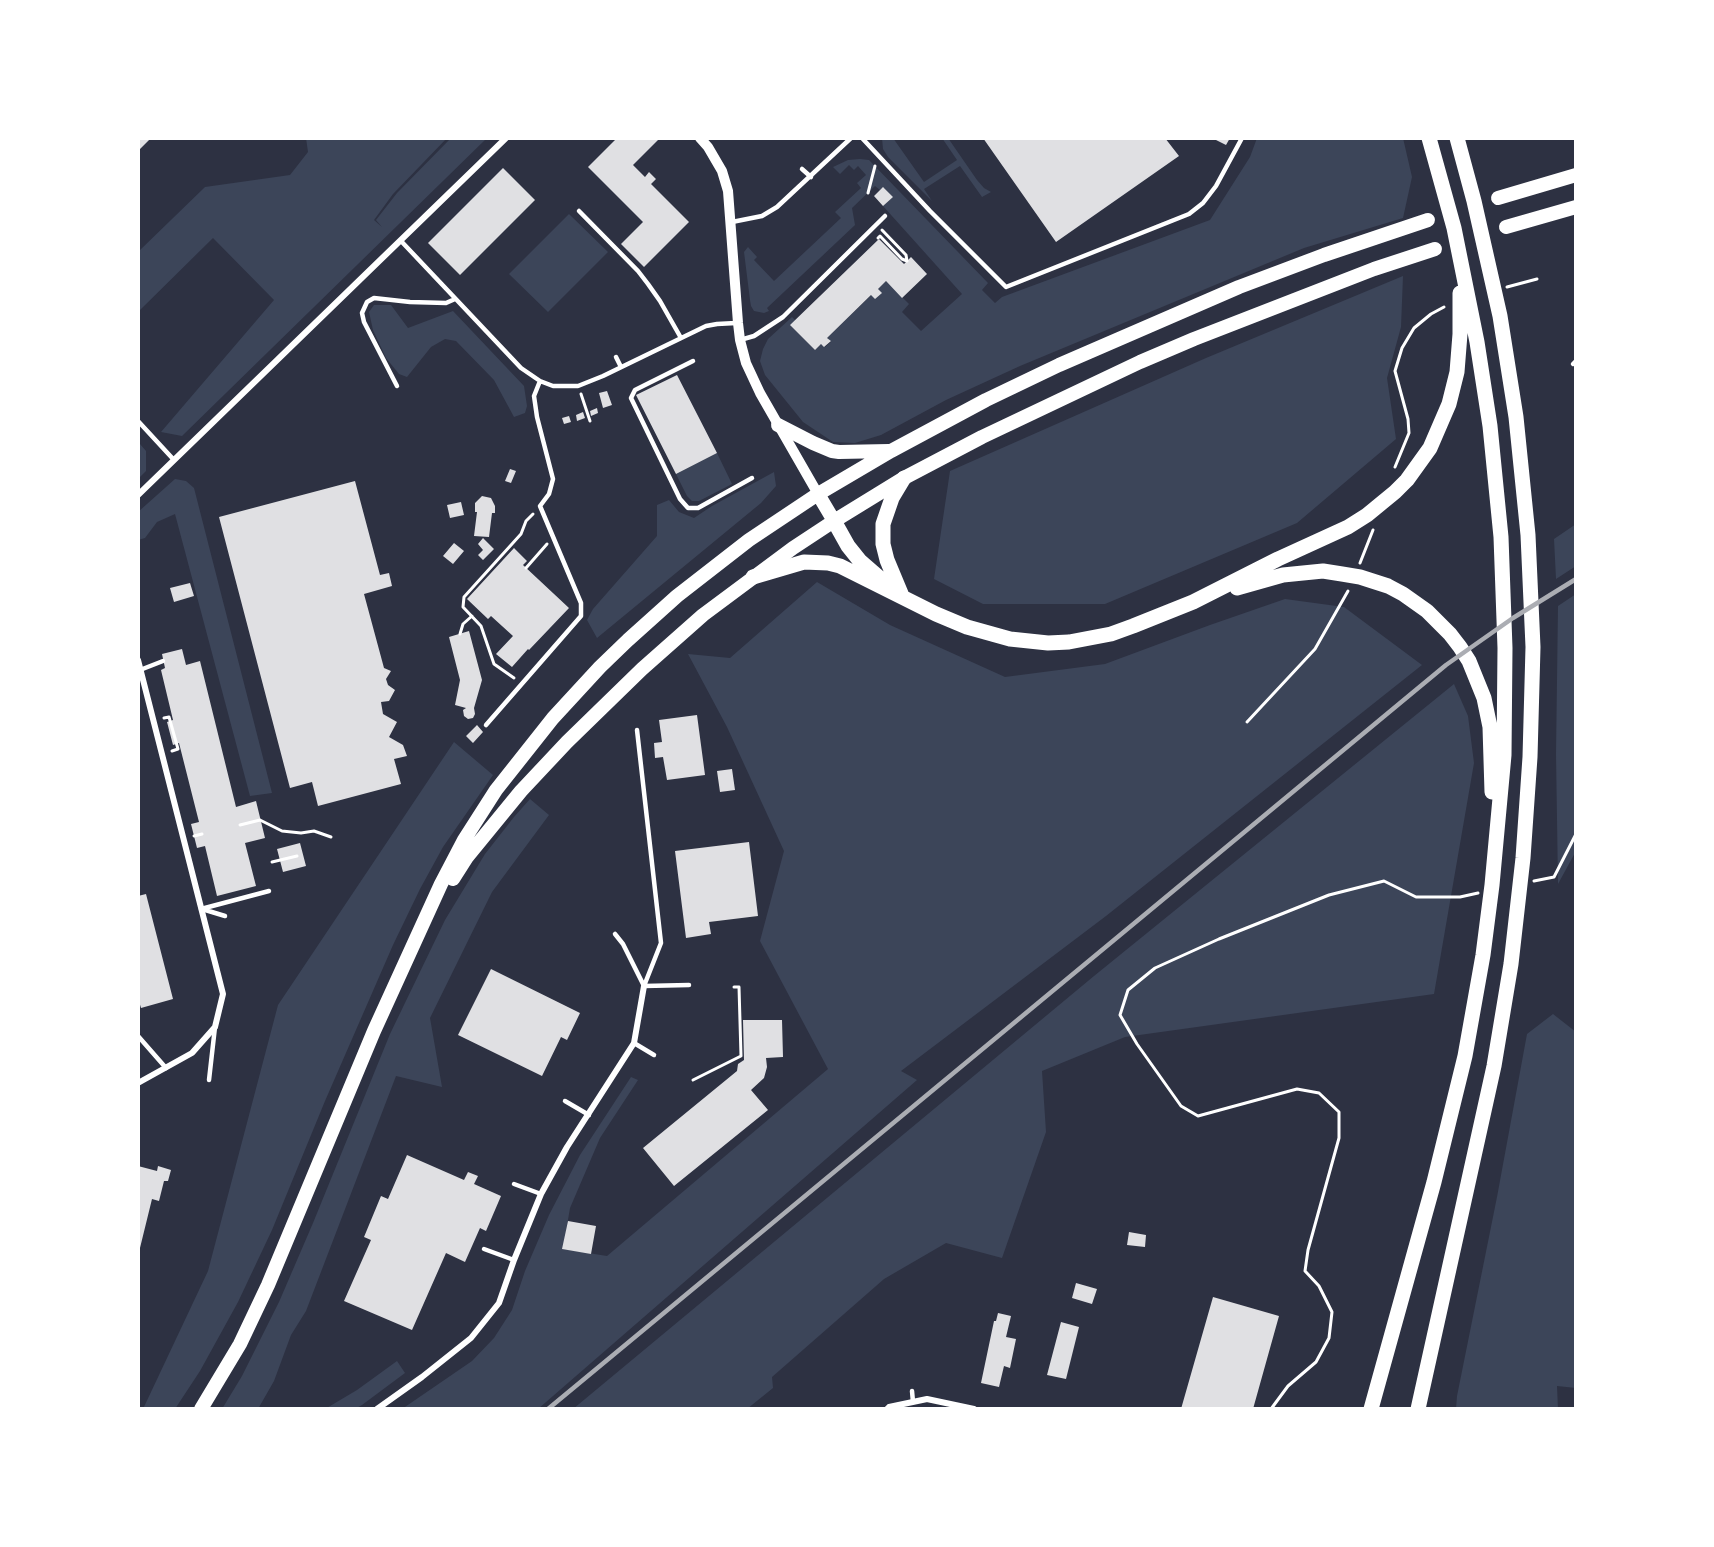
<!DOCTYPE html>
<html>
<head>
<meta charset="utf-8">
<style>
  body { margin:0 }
  #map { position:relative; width:1714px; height:1547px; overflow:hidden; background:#2d3142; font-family:Barlow,sans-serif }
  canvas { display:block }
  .frame { position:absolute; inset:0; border:140px solid #fff; pointer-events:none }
</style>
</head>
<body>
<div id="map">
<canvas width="1714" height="1547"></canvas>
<div class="frame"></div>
</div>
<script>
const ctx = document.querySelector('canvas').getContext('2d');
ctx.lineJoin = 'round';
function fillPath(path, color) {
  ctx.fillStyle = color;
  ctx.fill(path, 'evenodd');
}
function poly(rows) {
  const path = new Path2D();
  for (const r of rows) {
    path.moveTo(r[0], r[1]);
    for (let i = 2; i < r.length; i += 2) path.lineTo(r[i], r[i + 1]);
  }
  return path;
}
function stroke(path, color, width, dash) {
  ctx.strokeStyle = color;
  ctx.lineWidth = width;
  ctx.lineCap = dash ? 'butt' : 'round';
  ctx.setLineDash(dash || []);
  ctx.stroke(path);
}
fillPath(poly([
  [306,138,447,138,393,194,374,220,382,227,376,220,397,193,451,138,487,138,182,436,161,432,274,300,213,238,138,312,138,252,205,187,290,175,308,152],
  [882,138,893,138,924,182,957,160,942,138,948,138,977,180,984,188,991,192,982,197,960,166,924,189,932,201,888,157,883,149],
  [1257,138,1403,138,1412,177,1403,218,1304,248,1020,366,946,400,881,435,855,443,833,442,803,422,765,375,760,361,763,349,768,339,792,317,796,321,791,326,815,350,821,344,825,347,831,342,827,338,886,281,909,304,902,312,921,331,962,294,883,206,892,197,884,188,880,190,875,186,852,208,855,225,767,308,769,311,764,313,754,311,751,306,750,300,744,252,748,247,757,257,754,260,774,281,841,218,835,212,861,188,857,183,866,175,858,166,854,170,849,165,840,174,833,167,848,160,860,159,869,160,988,283,982,290,995,303,1002,297,1210,220,1250,157],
  [569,214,608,252,548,312,509,274],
  [1403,276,1401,327,1387,378,1396,439,1297,523,1105,604,983,604,934,579,950,471,1206,358],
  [374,305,391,305,408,328,453,311,524,386,527,406,525,413,514,417,494,380,456,341,445,339,431,347,407,377,399,374,386,358,373,330,369,312],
  [140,444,146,451,146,471,138,479,138,446],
  [717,453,732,484,699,501,692,501,687,496,676,474],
  [774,472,776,486,761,503,597,638,587,620,593,609,657,536,657,505,669,500,679,512,694,518,712,506],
  [175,479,186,481,194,488,272,793,250,796,175,514,157,522,145,538,138,540,138,512],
  [1576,524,1576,566,1556,579,1554,539],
  [817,582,890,625,1005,677,1105,664,1210,625,1285,599,1344,607,1422,665,1106,916,901,1071,917,1080,538,1409,402,1409,472,1361,494,1338,512,1310,525,1271,549,1215,580,1155,631,1077,638,1080,600,1138,570,1208,563,1249,607,1256,828,1069,760,941,784,851,727,727,688,654,730,658],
  [1576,594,1576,851,1558,884,1556,754,1558,606],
  [1454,684,1468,716,1474,763,1434,994,1125,1037,1042,1071,1046,1132,1002,1258,946,1243,884,1279,772,1377,773,1388,747,1409,573,1409,1094,976],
  [454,742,493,775,443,847,420,889,393,945,325,1101,272,1230,238,1302,200,1371,175,1409,143,1409,208,1271,278,1005],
  [530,799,549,815,492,892,430,1018,442,1087,396,1076,306,1311,291,1335,274,1381,258,1409,222,1409,242,1376,279,1302,313,1223,390,1034,445,920,485,854,514,817],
  [1553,1014,1576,1032,1576,1179,1574,1182,1576,1230,1576,1388,1557,1386,1558,1409,1456,1409,1457,1396,1497,1197,1527,1034],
  [397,1361,405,1373,362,1405,355,1409,325,1409,357,1390]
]), '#3c4559');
fillPath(poly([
  [138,138,151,138,138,151],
  [617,138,657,138,659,139,633,165,645,177,649,172,656,179,651,184,689,222,644,267,621,244,643,222,588,167],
  [983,138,1165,138,1179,156,1056,242],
  [1212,138,1230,138,1226,145],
  [503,168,535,200,460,275,428,243],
  [883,187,893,197,883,206,874,196],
  [879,239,904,264,911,257,927,274,902,298,886,281,878,289,882,293,875,299,871,295,827,338,831,341,824,347,821,344,815,350,790,325],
  [677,375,717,453,676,474,636,395],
  [607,391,612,405,603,408,599,393],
  [597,408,598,413,591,416,590,411],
  [583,412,585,418,577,421,576,415],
  [569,416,571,422,564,424,562,418],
  [510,469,516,471,511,483,505,481],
  [355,481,380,575,389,573,392,586,364,594,384,668,391,671,386,679,388,685,395,690,389,701,381,702,383,714,397,722,389,737,403,745,407,756,394,759,401,784,318,806,312,782,290,788,219,517],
  [482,496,491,498,495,506,495,513,492,513,489,537,474,536,477,512,475,512,475,503],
  [461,502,464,515,450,518,447,505],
  [483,538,494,549,483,560,478,555,483,550,478,544],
  [454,543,464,551,453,564,443,556],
  [514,548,527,561,523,565,569,608,529,650,528,649,512,667,496,654,513,636,491,616,488,619,467,599],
  [190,583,194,596,174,602,170,588],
  [469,631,482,680,474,708,475,714,473,718,468,719,464,716,463,710,466,708,455,705,460,680,449,637],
  [182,649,186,665,200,661,236,807,256,801,265,838,245,843,256,886,217,896,205,846,197,848,191,824,199,822,179,743,173,745,167,722,173,720,161,670,165,668,162,654],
  [697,715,705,775,667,780,663,757,655,758,654,743,662,742,659,720],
  [477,725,483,732,473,743,466,736],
  [732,769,735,790,720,792,717,771],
  [749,842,758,916,709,922,711,934,686,938,675,851],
  [300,843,306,866,283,872,277,849],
  [146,894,173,999,141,1008,138,998,138,896],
  [491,969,580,1013,567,1040,561,1037,542,1076,458,1035],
  [743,1020,782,1020,783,1057,766,1058,767,1067,764,1078,751,1090,768,1110,674,1186,643,1148,737,1071,738,1064,744,1060],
  [407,1155,464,1180,468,1172,478,1176,474,1184,501,1196,486,1231,480,1228,465,1262,446,1253,412,1330,344,1301,371,1240,364,1237,381,1196,388,1199],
  [138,1166,157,1171,158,1166,171,1170,168,1181,164,1181,159,1201,152,1199,139,1252],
  [568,1221,596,1226,591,1254,562,1249],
  [1129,1232,1146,1235,1145,1247,1127,1245],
  [1076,1283,1097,1289,1092,1304,1072,1298],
  [1213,1297,1279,1316,1253,1409,1181,1409],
  [998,1313,1011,1316,1006,1337,1016,1339,1010,1368,1004,1366,999,1387,981,1383,994,1321,996,1321],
  [1061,1322,1079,1327,1066,1379,1047,1375]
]), '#e0e0e3');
stroke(poly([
  [868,193,875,166],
  [882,230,906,255,907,261],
  [878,238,880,236,902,259,907,261],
  [1507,287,1537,279],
  [581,394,590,421],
  [1395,467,1409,433,1408,419,1395,371,1402,348,1414,328,1431,314,1444,307],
  [1360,563,1373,530],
  [526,568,547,544],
  [460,634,463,624,472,616],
  [514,678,494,664,481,626,463,607,464,597,521,534,526,521,533,514],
  [164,718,169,717,178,749,172,751],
  [1247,722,1315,649,1348,591],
  [240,825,260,820,282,831,301,833,314,831,331,837],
  [194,836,202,834],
  [272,862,297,856],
  [1534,881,1554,877,1576,834],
  [693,1080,741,1056,739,987,734,987],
  [1271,1409,1288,1386,1316,1362,1329,1338,1332,1312,1319,1286,1305,1271,1308,1250,1339,1138,1339,1112,1319,1093,1297,1089,1198,1116,1181,1106,1137,1044,1120,1015,1128,990,1155,968,1219,939,1329,895,1384,881,1416,897,1460,897,1478,893]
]), '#fff', 3);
stroke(poly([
  [862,138,930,211,1006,287,1189,214,1203,203,1216,186,1242,138],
  [802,169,811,177],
  [579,211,638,271,648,284,660,301,681,338],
  [732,222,762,216,777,207,851,138],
  [401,241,521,368,540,381,553,386,578,386,603,376,706,326,717,324,736,323],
  [740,340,754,336,783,317,885,216],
  [616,357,621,367],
  [693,361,635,390,631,398,680,499,688,508,698,508,752,478],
  [1573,364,1576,361],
  [397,386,364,322,362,313,367,302,374,298,410,302,446,303,455,299],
  [138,421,174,460],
  [140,670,163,661],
  [486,725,581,616,581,603,540,506,549,494,553,479,537,417,534,396,540,381],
  [637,730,661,943,644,986],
  [201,909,269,891],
  [202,909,225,916],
  [615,934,623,944,644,986],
  [644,986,689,985],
  [138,1036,166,1068],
  [634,1043,654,1055],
  [209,1080,215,1027],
  [565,1101,589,1115],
  [514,1184,541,1194],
  [484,1249,514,1260],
  [912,1391,913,1402]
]), '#fff', 4.5);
stroke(poly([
  [138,495,506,138],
  [138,660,223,994,215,1027,192,1053,138,1083],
  [377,1409,422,1377,471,1338,499,1303,514,1260,541,1194,567,1147,634,1043,644,986],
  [887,1409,889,1407,927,1399,974,1409]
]), '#fff', 6);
stroke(poly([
  [700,138,708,147,722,171,728,191,738,323,740,340,746,363,760,393,818,494]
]), '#fff', 10);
stroke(poly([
  [1498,198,1576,175],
  [1506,227,1576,207],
  [778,425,813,443,832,451,839,452,889,451],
  [818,494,834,521],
  [453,879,467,857,521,791,567,742,642,669,703,615,793,548,834,521,904,478,982,437,1140,362,1194,339,1374,269,1435,249],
  [201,1409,240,1344,268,1285,374,1031,441,884,464,840,496,790,553,718,600,667,628,640,677,596,749,540,818,494,891,451,986,400,1059,365,1239,287,1324,255,1428,220]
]), '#fff', 14);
stroke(poly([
  [834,521,848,546,860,561,883,581],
  [753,577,804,562,828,563,840,566,936,614,967,627,1010,639,1048,643,1069,642,1111,634,1133,626,1193,602,1278,559,1348,527,1367,515,1395,492,1407,480,1430,448,1449,404,1457,372,1460,334,1460,293],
  [1237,588,1283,575,1323,571,1342,574,1360,577,1388,586,1403,594,1427,611,1450,634,1460,647,1469,661,1484,698,1490,727,1492,792],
  [902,596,887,560,883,544,883,524,892,498,904,478],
  [1371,1409,1434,1182,1465,1056,1483,955,1492,885,1504,755,1505,648,1501,537,1490,426,1477,342,1454,228,1429,138],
  [1418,1409,1494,1066,1511,964,1523,858,1530,757,1533,647,1528,535,1516,417,1500,316,1474,201,1457,138]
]), '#fff', 15);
stroke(poly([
  [548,1409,1446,665,1513,618,1576,579]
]), '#abadb3', 4.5);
</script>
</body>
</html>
